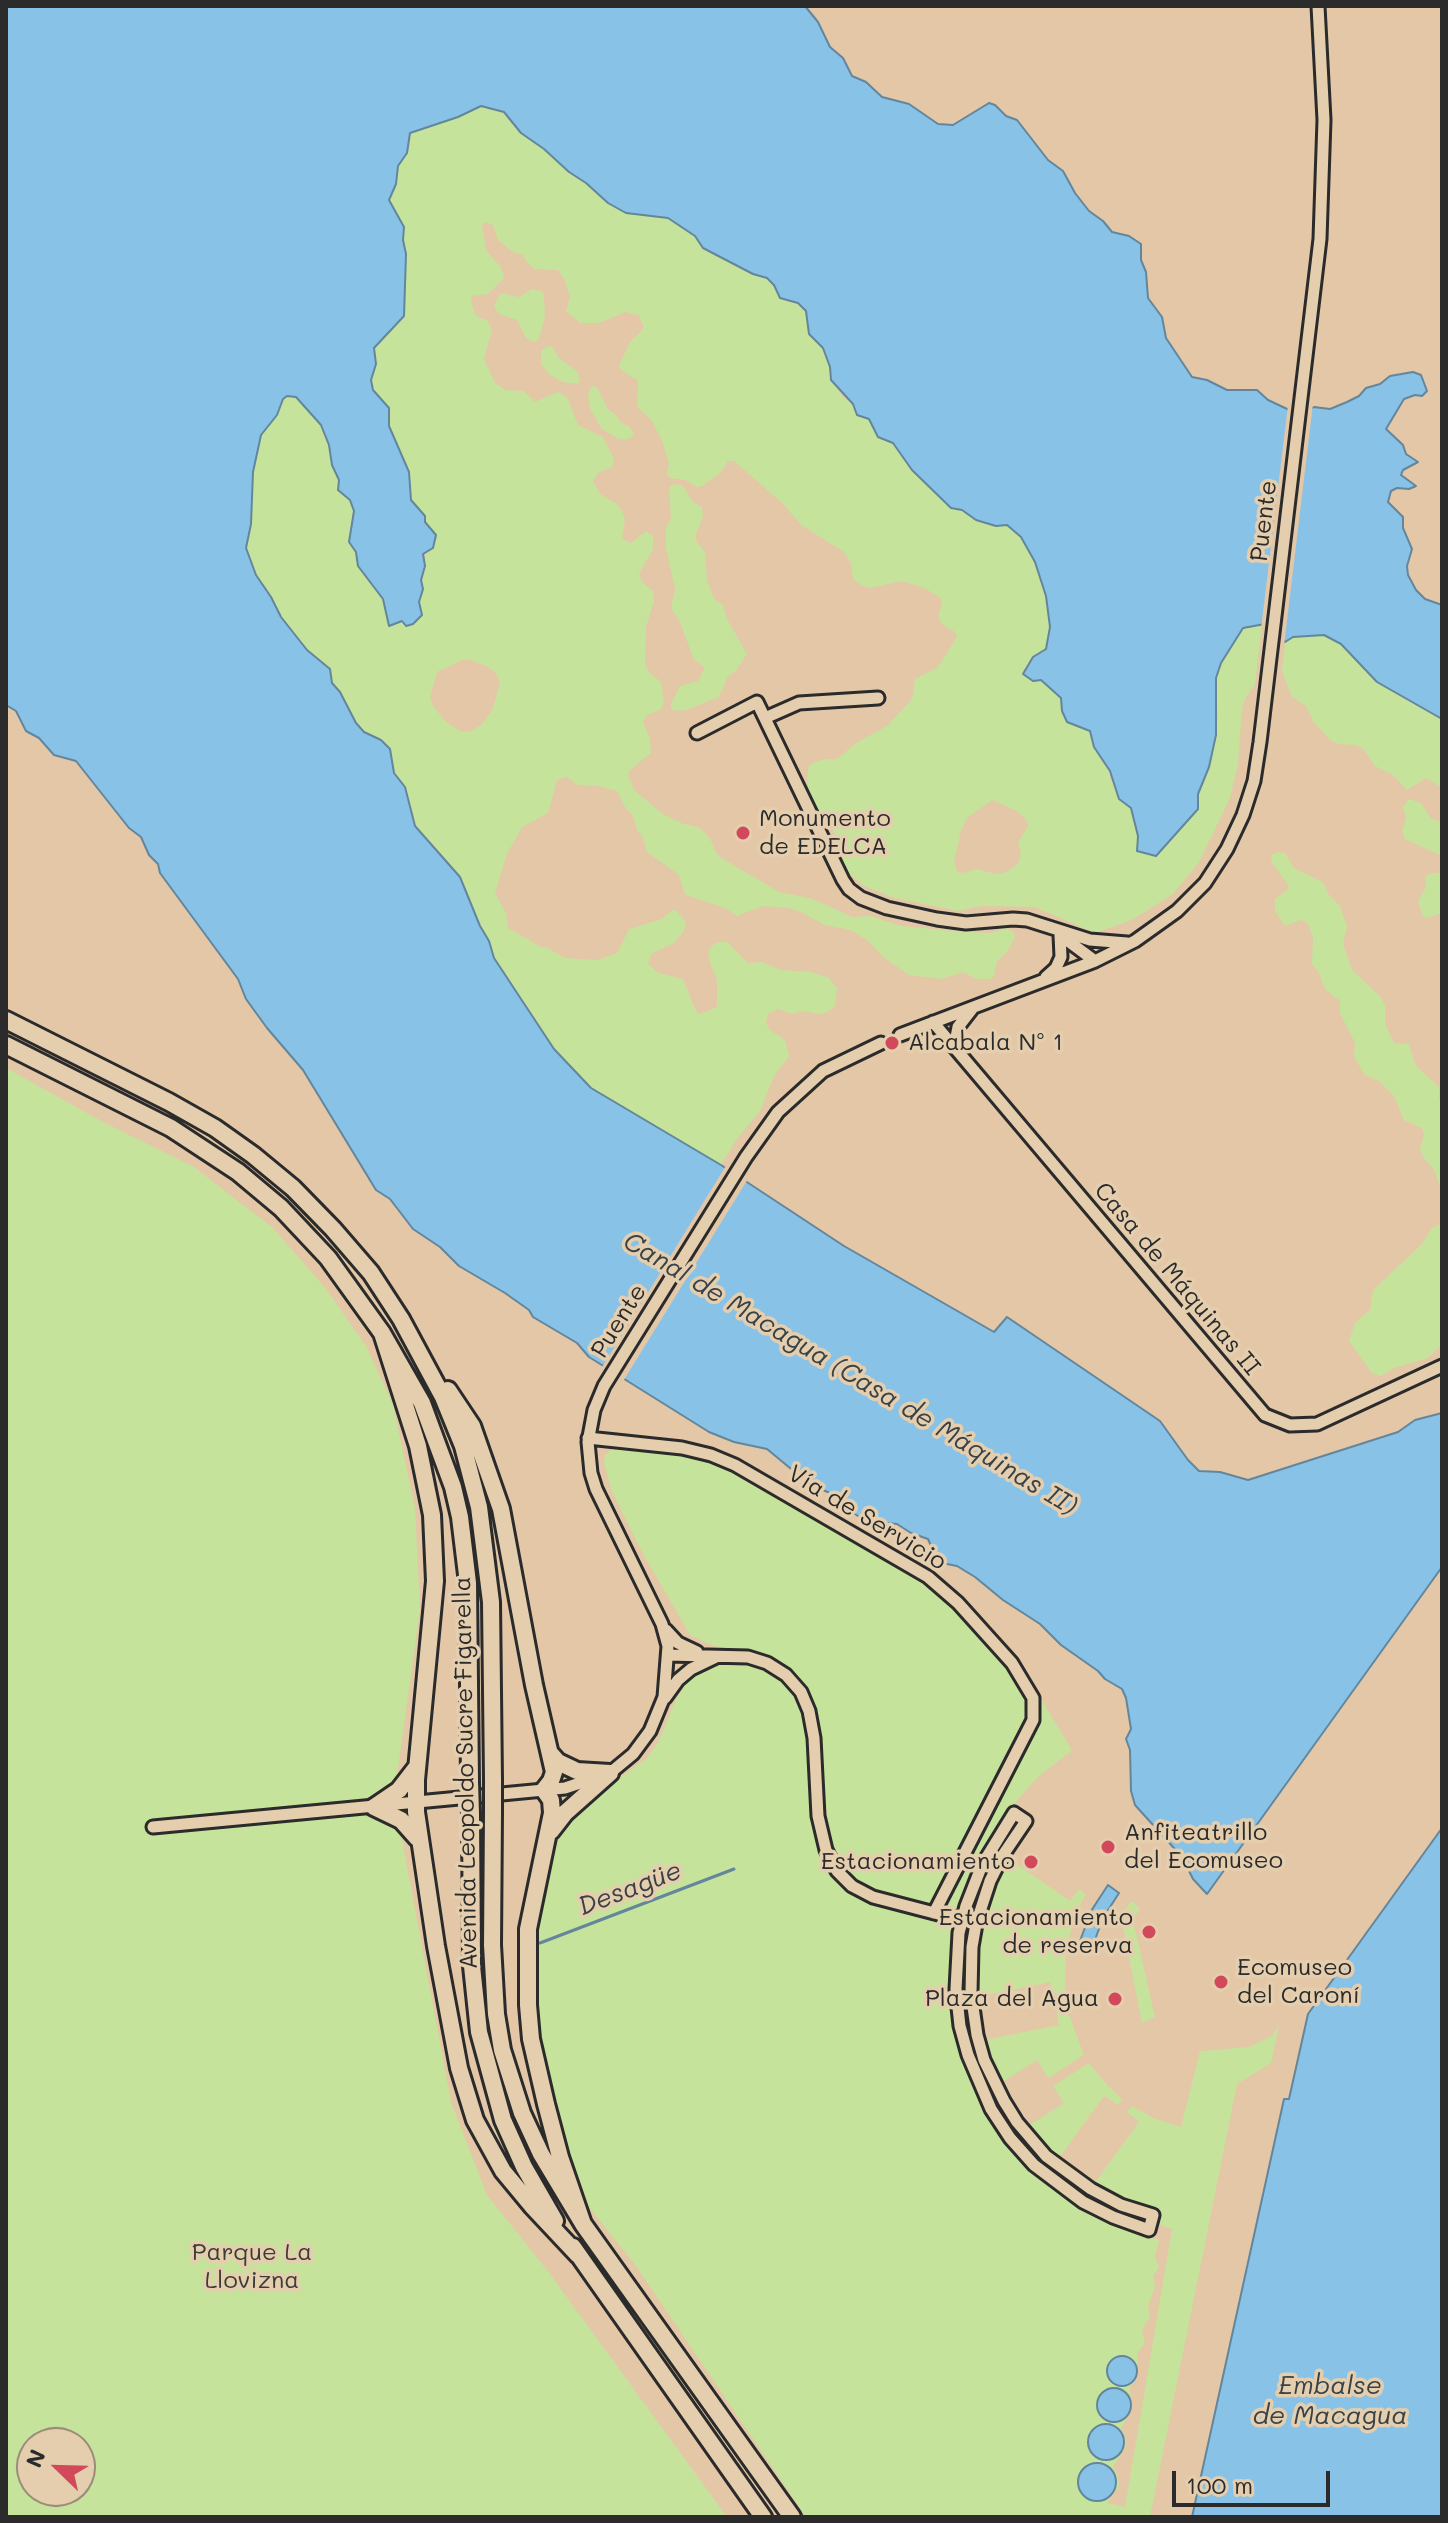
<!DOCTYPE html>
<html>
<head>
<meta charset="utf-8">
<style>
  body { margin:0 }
  #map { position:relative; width:1448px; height:2523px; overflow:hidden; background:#e3c7a7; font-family:Mali,sans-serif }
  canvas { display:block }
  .frame { position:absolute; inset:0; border:8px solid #2b2b2b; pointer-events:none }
  .north { position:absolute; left:16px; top:2427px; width:80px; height:80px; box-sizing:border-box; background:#e5ceae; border:2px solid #9b8d7a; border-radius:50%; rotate:293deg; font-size:22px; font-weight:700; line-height:32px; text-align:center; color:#2b2b2b }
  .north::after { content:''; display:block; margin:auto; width:28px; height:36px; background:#d1495b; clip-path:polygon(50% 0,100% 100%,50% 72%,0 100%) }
  .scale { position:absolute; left:1172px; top:2471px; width:158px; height:36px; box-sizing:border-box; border:4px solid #2b2b2b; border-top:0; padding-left:10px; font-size:24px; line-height:28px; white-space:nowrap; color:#2b2b2b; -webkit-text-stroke:6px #e5ceae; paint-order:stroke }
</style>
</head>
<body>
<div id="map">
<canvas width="1448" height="2523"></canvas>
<div class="frame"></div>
<div class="north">N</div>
<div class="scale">100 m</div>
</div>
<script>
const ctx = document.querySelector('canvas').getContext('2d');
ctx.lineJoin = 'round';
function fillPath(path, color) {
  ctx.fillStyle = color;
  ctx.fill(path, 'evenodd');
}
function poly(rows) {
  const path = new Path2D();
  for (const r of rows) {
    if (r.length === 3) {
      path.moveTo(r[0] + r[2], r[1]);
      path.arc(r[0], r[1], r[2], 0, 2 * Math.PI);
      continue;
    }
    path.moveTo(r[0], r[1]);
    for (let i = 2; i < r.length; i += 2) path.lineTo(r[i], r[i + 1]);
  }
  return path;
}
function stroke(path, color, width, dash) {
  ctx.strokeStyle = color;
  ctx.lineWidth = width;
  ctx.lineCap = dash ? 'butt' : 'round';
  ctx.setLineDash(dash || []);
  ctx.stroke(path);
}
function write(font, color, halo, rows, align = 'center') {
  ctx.font = font + ' Mali,sans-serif';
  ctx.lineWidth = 7;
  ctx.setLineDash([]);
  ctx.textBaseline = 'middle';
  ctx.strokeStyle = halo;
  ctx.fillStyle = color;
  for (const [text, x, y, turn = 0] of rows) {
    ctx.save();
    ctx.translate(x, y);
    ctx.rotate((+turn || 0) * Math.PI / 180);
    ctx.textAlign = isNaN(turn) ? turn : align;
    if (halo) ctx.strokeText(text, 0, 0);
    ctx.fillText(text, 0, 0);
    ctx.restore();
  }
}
fillPath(poly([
  [487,105,504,113,521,133,544,149,569,172,586,183,608,203,626,213,668,218,695,236,703,248,753,274,767,278,781,298,798,303,806,311,809,334,823,348,830,367,831,380,843,397,853,404,857,415,869,419,878,437,893,443,912,470,976,520,996,526,1007,525,1021,537,1035,562,1046,596,1050,627,1046,649,1023,670,1041,680,1061,698,1062,711,1067,722,1090,731,1102,762,1110,771,1110,778,1118,789,1119,799,1131,807,1138,836,1198,809,1198,794,1209,767,1218,713,1214,692,1216,678,1221,663,1243,628,1262,625,1255,684,1245,699,1242,709,1238,763,1230,798,1199,862,1173,894,1132,920,1095,933,1035,907,982,906,958,911,895,898,864,886,851,875,840,858,839,843,829,822,817,814,810,800,807,780,809,765,823,759,837,759,856,743,887,726,912,699,915,679,938,667,957,637,955,632,943,625,938,617,942,603,941,598,924,588,902,581,869,588,861,585,853,579,851,564,844,552,801,525,782,503,734,461,728,461,721,472,702,486,697,487,685,480,670,478,667,474,669,464,663,443,652,421,637,407,638,381,621,370,619,366,630,342,644,328,639,315,625,312,599,323,580,323,566,311,570,297,564,278,558,270,534,269,524,258,524,254,514,253,498,240,493,225,485,222,482,225,486,250,500,266,504,274,503,279,488,294,472,296,471,300,475,315,488,321,492,330,484,359,495,383,505,390,524,391,535,402,558,392,567,397,578,425,603,437,614,459,612,467,598,473,593,481,600,494,617,504,622,511,625,520,622,539,631,543,646,531,653,536,653,550,639,573,642,582,653,591,654,601,646,627,645,665,650,673,661,682,664,702,661,709,646,716,643,722,650,739,651,753,629,771,628,776,635,791,663,814,681,823,700,828,710,838,715,851,720,857,779,892,813,899,852,917,871,916,901,926,953,931,991,933,1006,928,1014,932,1015,937,1007,952,997,961,994,976,991,979,976,979,963,972,941,979,909,975,883,957,867,940,850,930,825,925,801,912,789,908,763,906,737,916,725,908,689,896,685,894,679,875,647,852,643,837,637,830,633,815,626,809,617,791,598,786,578,785,567,777,557,780,548,813,522,827,507,854,495,893,506,913,508,928,541,947,546,947,565,958,598,960,617,953,629,929,662,919,672,910,677,911,686,922,684,931,674,943,651,954,648,964,659,973,683,979,696,1011,700,1014,717,1007,717,979,711,966,708,951,714,944,719,942,727,942,748,963,762,962,781,970,811,972,829,978,837,988,835,1006,828,1012,818,1014,803,1011,792,1014,778,1009,768,1014,766,1023,770,1030,785,1040,789,1056,774,1076,760,1111,736,1140,721,1165,591,1088,554,1049,494,958,489,941,480,926,460,877,415,826,405,787,394,773,390,749,381,740,364,732,356,723,340,692,332,683,330,669,307,650,281,617,271,597,256,575,246,548,251,524,253,472,260,435,277,415,283,399,287,396,296,397,321,425,329,445,332,465,339,480,338,490,350,500,354,511,349,541,356,552,358,566,383,599,389,625,402,621,419,602,425,566,425,516,411,500,409,472,389,426,389,408,373,390,371,380,376,364,374,348,404,316,406,254,403,240,404,227,388,200,396,184,398,166,407,153,410,133],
  [462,660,471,660,488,667,496,673,500,682,492,711,481,725,472,731,462,732,446,722,434,707,430,698,437,672],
  [992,800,1017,811,1027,821,1028,826,1018,843,1021,852,1018,864,1006,872,996,874,977,869,962,873,957,871,954,862,961,831,967,818],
  [532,289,542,291,544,296,545,316,539,339,534,342,526,338,517,320,499,314,494,306,501,293,519,297],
  [549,346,553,347,558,357,577,371,580,380,578,384,563,382,550,375,541,364,541,350],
  [592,386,597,387,608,409,616,415,621,423,630,427,634,435,629,439,619,439,602,429,590,409,588,394],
  [673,484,683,486,693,502,702,507,703,516,696,534,696,541,705,552,707,581,715,600,723,605,727,619,747,654,736,671,728,676,719,697,686,710,676,711,671,709,671,704,680,686,698,681,705,668,693,658,681,624,671,608,675,589,666,548,666,527,671,519,669,487],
  [1324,635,1341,643,1377,682,1442,719,1442,788,1426,778,1407,790,1393,775,1375,766,1363,748,1354,745,1339,744,1330,740,1314,723,1306,706,1292,697,1282,671,1285,642,1292,636],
  [1409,799,1421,803,1431,819,1442,822,1442,856,1405,839,1402,831,1406,818,1403,807],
  [1278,852,1285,853,1294,868,1323,882,1329,895,1340,906,1347,927,1343,944,1352,970,1381,997,1385,1006,1385,1024,1394,1043,1409,1044,1415,1065,1439,1087,1439,1098,1442,1104,1442,1191,1433,1168,1423,1157,1420,1148,1424,1135,1422,1128,1404,1120,1394,1096,1379,1081,1365,1075,1354,1057,1355,1043,1340,1013,1340,1001,1325,989,1319,973,1312,964,1313,937,1307,922,1300,920,1285,926,1275,911,1275,899,1287,890,1289,886,1272,863,1271,855],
  [1442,872,1442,913,1427,918,1423,916,1418,901,1426,887,1425,878,1428,874],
  [6,1068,103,1122,194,1167,273,1228,326,1289,366,1346,393,1405,415,1508,420,1610,394,1797,451,2102,487,2195,550,2274,727,2517,6,2517],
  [32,2443,80,2443,80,2491,32,2491],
  [1442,1223,1442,1344,1428,1358,1394,1368,1381,1376,1372,1373,1349,1341,1355,1323,1370,1310,1373,1290,1422,1244,1432,1228],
  [622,1446,689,1455,735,1470,909,1571,964,1616,1003,1661,1026,1693,1030,1705,1027,1725,935,1904,880,1893,848,1876,835,1855,829,1836,818,1724,813,1702,802,1680,778,1659,759,1653,714,1646,690,1635,641,1550,611,1489,604,1462,605,1455,615,1447],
  [730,1660,761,1666,782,1680,793,1692,805,1721,813,1819,821,1851,829,1868,840,1882,859,1896,882,1905,955,1922,949,1970,951,2007,957,2042,977,2095,1011,2149,1030,2170,1071,2202,1110,2223,1159,2240,1155,2257,1159,2267,1153,2276,1155,2287,1148,2306,1150,2316,1142,2331,1145,2342,1137,2354,1138,2375,1130,2387,1131,2411,1121,2428,1126,2438,1126,2447,1113,2467,1118,2476,1119,2486,1107,2503,1125,2507,1172,2229,1157,2224,1160,2211,1124,2199,1094,2184,1139,2122,1127,2112,1132,2106,1153,2118,1181,2127,1200,2051,1249,2047,1272,2036,1279,2026,1271,2063,1237,2084,1150,2517,806,2517,636,2266,581,2197,550,2104,535,2018,533,1930,554,1836,594,1796,646,1759,658,1743,676,1699,685,1685,705,1667],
  [1036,1691,1072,1750,1038,1777,1005,1814,977,1862,957,1912,944,1909,942,1905,945,1898,1037,1725,1039,1706],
  [1008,1858,1070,1901,1079,1889,1086,1894,1077,1911,1066,1947,1065,1996,1054,1998,1050,1982,978,1997,977,1970,982,1926,995,1884],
  [1131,1901,1140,1908,1133,1920,1155,2017,1142,2023,1121,1917],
  [1066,2007,1084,2055,1048,2078,1037,2060,1001,2083,985,2040,1059,2025,1056,2009],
  [1089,2063,1108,2086,1122,2099,1118,2105,1104,2096,1059,2158,1028,2126,1064,2103,1053,2086]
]), '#c6e39b');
const water = poly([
  [6,6,805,6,818,22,830,47,843,58,852,76,866,82,882,97,909,104,938,124,953,125,989,103,995,105,1006,116,1017,120,1048,160,1063,171,1075,193,1089,211,1103,221,1112,232,1129,236,1141,244,1141,260,1146,272,1148,298,1162,317,1166,338,1192,377,1207,380,1227,390,1257,390,1268,400,1300,415,1314,407,1330,409,1347,402,1359,396,1366,388,1380,384,1390,376,1413,372,1421,375,1427,391,1422,396,1415,395,1404,399,1386,429,1403,445,1406,454,1418,462,1403,470,1401,475,1416,486,1409,489,1397,488,1391,491,1388,502,1403,517,1403,528,1412,549,1407,566,1408,575,1416,590,1425,599,1442,605,1442,719,1377,682,1341,644,1324,635,1293,637,1285,642,1265,624,1243,628,1221,663,1216,678,1216,735,1209,767,1198,794,1198,809,1156,856,1137,851,1138,836,1131,808,1119,799,1110,771,1094,747,1090,731,1067,722,1062,711,1061,698,1041,680,1033,681,1023,674,1033,657,1046,649,1050,627,1046,596,1035,562,1021,537,1007,525,996,526,976,520,962,510,951,508,912,470,893,443,878,437,869,419,857,415,853,404,831,380,830,367,823,348,809,334,806,311,798,303,780,298,774,285,767,278,753,274,703,248,695,236,668,218,626,213,608,203,586,183,569,172,544,149,521,133,504,112,481,106,458,117,410,133,407,153,398,166,396,184,389,200,404,227,403,240,406,254,404,316,374,348,376,364,371,380,373,390,389,408,389,426,409,472,411,500,425,516,425,522,436,535,433,548,423,554,425,566,421,580,423,589,419,602,422,615,413,624,406,626,402,621,389,626,383,599,358,566,356,552,349,542,354,511,350,500,338,490,339,480,332,465,329,445,321,425,296,397,287,396,283,399,277,415,261,435,253,472,251,524,246,548,256,575,271,597,281,617,307,650,330,669,332,683,340,692,356,723,364,732,381,740,390,749,394,773,405,787,415,826,460,877,480,926,489,941,494,958,554,1049,591,1088,721,1165,844,1246,994,1332,1007,1317,1160,1421,1188,1460,1199,1471,1220,1472,1248,1480,1398,1432,1415,1420,1442,1413,1442,1567,1207,1894,1193,1879,1182,1857,1135,1805,1131,1791,1130,1750,1126,1739,1131,1729,1126,1698,1122,1689,1105,1679,1098,1671,1061,1645,1040,1624,1003,1600,975,1577,957,1566,942,1563,936,1557,928,1539,911,1533,897,1524,877,1522,867,1517,858,1516,844,1507,834,1495,808,1483,767,1449,734,1442,709,1432,589,1357,577,1343,533,1317,529,1310,505,1293,459,1266,440,1247,413,1229,390,1199,376,1190,303,1070,267,1028,246,999,238,979,160,873,158,864,149,855,141,837,129,828,76,761,54,755,39,738,26,731,16,711,6,705,6,6],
  [1442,1828,1442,2517,1192,2517,1284,2099,1289,2099,1308,2014,1442,1828],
  [1108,1885,1119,1893,1103,1918,1093,1945,1080,1941,1091,1911,1108,1885],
  [1122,2371,15],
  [1114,2405,17],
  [1106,2442,18],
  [1097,2482,19]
]);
fillPath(water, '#88c3e7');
stroke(water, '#63869c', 2);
fillPath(poly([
  [1313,404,1284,646,1279,645,1261,629,1288,405,1299,411],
  [727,1164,748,1179,622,1383,601,1369]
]), '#e3c7a7');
stroke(poly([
  [540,1943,734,1869]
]), '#63869c', 3);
const minor = poly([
  [765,718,799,703,878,698],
  [697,733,757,702,843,880,849,889,861,898,887,908,937,919,966,923,1013,919,1027,920,1090,940,1127,943],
  [1060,935,1095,961],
  [1046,977,1056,968,1061,957,1060,935],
  [933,1022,1265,1415,1290,1425,1317,1424,1442,1366],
  [900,1035,1095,961,1135,941,1177,911,1205,883,1227,849,1243,815,1254,781,1260,742,1320,239,1324,120,1318,6],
  [959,1050,956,1037,958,1027,972,1009],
  [588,1438,682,1448,711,1455,735,1465,928,1577,958,1603,1012,1663,1033,1698,1033,1720,934,1913],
  [666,1630,678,1643,697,1652],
  [668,1655,748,1657,767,1663,786,1675,801,1692,809,1711,814,1738,818,1816,826,1850,837,1871,852,1886,873,1897,965,1921],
  [665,1698,678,1680,691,1669,716,1657],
  [1014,1813,1026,1821,1003,1855,990,1881,976,1924,972,1947,971,1993,977,2035,984,2060,1004,2101,1017,2122,1046,2156,1091,2189,1121,2205,1153,2215,1149,2230,1113,2217,1083,2202,1034,2165,1010,2138,991,2109,968,2055,960,2026,956,1989,959,1933,966,1906,982,1865,1014,1813],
  [153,1827,565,1788,610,1773,633,1754,650,1731,664,1697,668,1646,662,1624,596,1489,591,1473,588,1442,594,1410,604,1386,746,1157,778,1112,823,1071,881,1043]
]);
const secondary = poly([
  [6,1020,169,1102,215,1128,253,1155,293,1188,333,1229,371,1273,401,1319,443,1397,463,1446,479,1507,491,1602,493,1780],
  [6,1045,171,1128,238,1172,281,1208,328,1258,382,1333,422,1403,453,1487,460,1517,468,1583,470,1782],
  [382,1333,418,1446,432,1515,435,1581,416,1780,416,1812,436,1946,459,2068,475,2120,503,2171,532,2206,578,2255],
  [448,1390,472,1426,501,1509,534,1685,554,1772,551,1781,544,1790,551,1800,552,1813,528,1929,528,2005,531,2039,546,2104,560,2157,583,2224],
  [550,1753,558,1762,577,1771,610,1773],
  [374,1807,399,1790,416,1768],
  [374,1807,401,1820,417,1838],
  [493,1813,492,1945,496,2014,502,2050,522,2113,541,2154,583,2224,792,2517],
  [471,1814,472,1966,479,2032,503,2120,524,2167,555,2221],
  [551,1831,565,1813,610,1773],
  [573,2247,763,2517]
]);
stroke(minor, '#2b2b2b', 17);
stroke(secondary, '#2b2b2b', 22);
stroke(minor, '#e5ceae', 11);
stroke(secondary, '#e5ceae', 16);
const secondaryBridge = poly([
  [493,1780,493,1813],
  [470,1782,471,1814]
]);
stroke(secondaryBridge, '#2b2b2b', 22, []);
stroke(secondaryBridge, '#e5ceae', 16);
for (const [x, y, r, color] of [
  [743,833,8,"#d1495b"],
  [892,1043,8,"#d1495b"],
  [1108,1847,8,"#d1495b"],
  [1031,1862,8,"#d1495b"],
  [1149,1932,8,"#d1495b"],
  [1221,1982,8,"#d1495b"],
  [1115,1999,8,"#d1495b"]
]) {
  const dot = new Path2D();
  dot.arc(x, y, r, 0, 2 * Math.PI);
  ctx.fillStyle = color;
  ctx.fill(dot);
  stroke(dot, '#e5ceae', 3);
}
write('24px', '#2b2b2b', '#e5ceae', [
  ["Puente",1264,521,-83],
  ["Casa de Máquinas II",1177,1279,50],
  ["Puente",619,1321,-58],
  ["Vía de Servicio",867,1518,31],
  ["Avenida Leopoldo Sucre Figarella",466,1773,-91]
]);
write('24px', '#2b2b2b', '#e5ceae', [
  ["Monumento",759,819],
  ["de EDELCA",759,847],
  ["Alcabala Nº 1",908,1043],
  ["Anfiteatrillo",1124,1833],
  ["del Ecomuseo",1124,1861],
  ["Estacionamiento",1015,1862,"right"],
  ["Estacionamiento",1133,1918,"right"],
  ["de reserva",1133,1946,"right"],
  ["Ecomuseo",1237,1968],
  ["del Caroní",1237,1996],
  ["Plaza del Agua",1099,1999,"right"]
], 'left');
write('24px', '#3a3d36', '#e5ceae', [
  ["Parque La",252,2253],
  ["Llovizna",252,2281]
]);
write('italic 26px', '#394247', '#e5ceae', [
  ["Canal de Macagua (Casa de Máquinas II)",850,1374,31],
  ["Desagüe",630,1889,-21],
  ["Embalse",1330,2386],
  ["de Macagua",1330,2416]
]);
</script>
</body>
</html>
